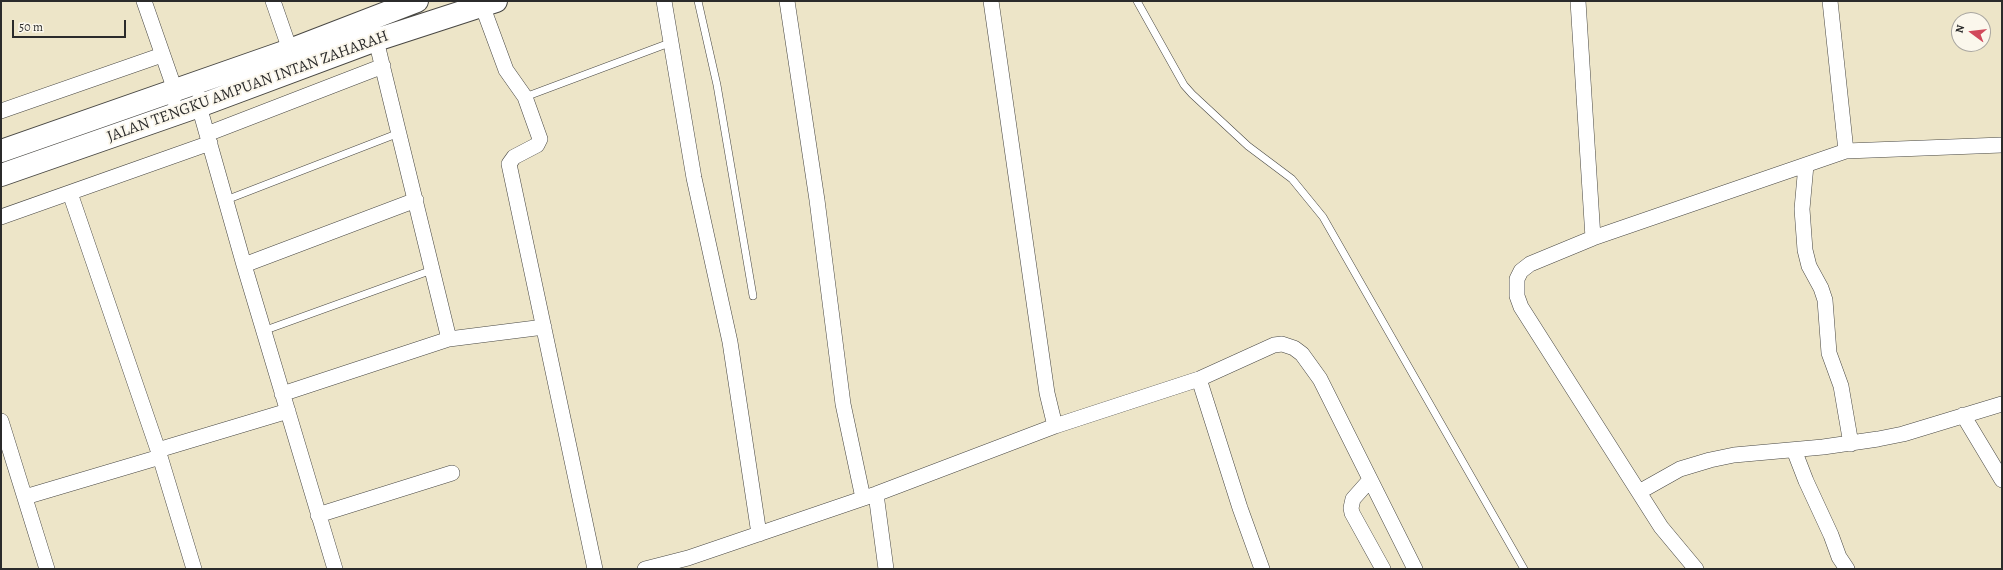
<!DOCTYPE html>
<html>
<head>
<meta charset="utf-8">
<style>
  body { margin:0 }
  #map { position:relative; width:2003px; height:570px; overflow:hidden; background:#ede5c8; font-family:Alegreya,serif }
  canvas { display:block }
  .frame { position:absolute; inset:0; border:2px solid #2b2b2b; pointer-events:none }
  .north { position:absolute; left:1951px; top:12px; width:40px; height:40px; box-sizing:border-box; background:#fbf7ec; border:1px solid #a8a59f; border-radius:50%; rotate:285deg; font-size:11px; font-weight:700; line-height:16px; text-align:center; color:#2b2b2b }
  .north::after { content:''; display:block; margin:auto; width:14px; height:18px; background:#d1495b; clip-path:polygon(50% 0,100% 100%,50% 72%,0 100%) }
  .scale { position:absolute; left:12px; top:20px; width:114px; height:18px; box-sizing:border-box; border:2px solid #2b2b2b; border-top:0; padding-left:5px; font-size:12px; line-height:14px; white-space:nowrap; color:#2b2b2b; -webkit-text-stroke:3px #fbf7ec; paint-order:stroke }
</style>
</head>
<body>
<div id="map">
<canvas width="2003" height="570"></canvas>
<div class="frame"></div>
<div class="north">N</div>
<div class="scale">50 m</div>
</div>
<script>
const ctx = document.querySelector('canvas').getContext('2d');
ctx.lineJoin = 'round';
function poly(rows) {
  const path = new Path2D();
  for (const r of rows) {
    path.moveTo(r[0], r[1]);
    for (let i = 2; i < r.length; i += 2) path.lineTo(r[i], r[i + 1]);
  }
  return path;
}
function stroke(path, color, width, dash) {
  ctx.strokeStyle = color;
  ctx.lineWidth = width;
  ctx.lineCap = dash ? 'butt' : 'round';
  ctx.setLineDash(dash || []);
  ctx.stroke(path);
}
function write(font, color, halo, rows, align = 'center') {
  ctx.font = font + ' Alegreya,serif';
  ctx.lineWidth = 4;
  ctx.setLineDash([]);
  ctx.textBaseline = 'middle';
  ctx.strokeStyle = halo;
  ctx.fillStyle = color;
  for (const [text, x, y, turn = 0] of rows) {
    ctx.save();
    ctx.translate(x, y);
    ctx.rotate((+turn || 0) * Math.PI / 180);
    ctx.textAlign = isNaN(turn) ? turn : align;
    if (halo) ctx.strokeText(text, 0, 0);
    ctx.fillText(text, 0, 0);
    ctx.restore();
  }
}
const lane = poly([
  [698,1,717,85,753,296],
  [1137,1,1184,85,1192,94,1248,146,1292,179,1323,217,1524,569],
  [525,97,672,42],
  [226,200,399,133],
  [263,331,432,270]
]);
const street = poly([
  [144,1,175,90,173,99],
  [273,1,290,50],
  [664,1,694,178,730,342,759,534],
  [787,1,817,200,843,404,863,498],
  [991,1,1047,393,1055,426],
  [1578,1,1593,238,1530,264,1521,271,1517,279,1517,296,1521,307,1661,527,1696,569],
  [1830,1,1846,151],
  [482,5,506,70,525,97,540,139,537,145,514,157,509,164,595,569],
  [376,40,449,339],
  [200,98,199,106,244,265,335,569],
  [1,111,162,55],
  [207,134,383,66],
  [1806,165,1802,209,1805,250,1809,266,1821,288,1825,300,1829,353,1841,386,1851,444],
  [70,193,158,450,194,569],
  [1,217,210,143],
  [1593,238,1846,151,2002,145],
  [244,265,416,200],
  [1199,379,1240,508,1262,569],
  [282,394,449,339,544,327],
  [1963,415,2002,480],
  [1,421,47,569],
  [158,450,288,411],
  [1794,450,1806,481,1831,535,1839,557,1847,569],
  [1369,481,1353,499,1351,508,1352,513,1383,569],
  [1639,492,1680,469,1710,460,1734,455,1823,447,1878,439,1903,434,2002,404],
  [876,494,886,569],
  [25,497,160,457],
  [318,515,452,473],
  [645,569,688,558,876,494,1055,426,1199,379,1274,345,1282,344,1294,348,1302,354,1320,379,1415,569]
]);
const primary = poly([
  [1,151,290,50,417,1],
  [1,175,199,106,376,40,496,1]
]);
stroke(lane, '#484743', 8);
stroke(street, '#484743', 16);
stroke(primary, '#484743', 24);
stroke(lane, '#fff', 7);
stroke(street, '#fff', 15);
stroke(primary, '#fff', 22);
write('16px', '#2b2b2b', '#fbf7ec', [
  ["JALAN TENGKU AMPUAN INTAN ZAHARAH",248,87,-20]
]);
</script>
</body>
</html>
